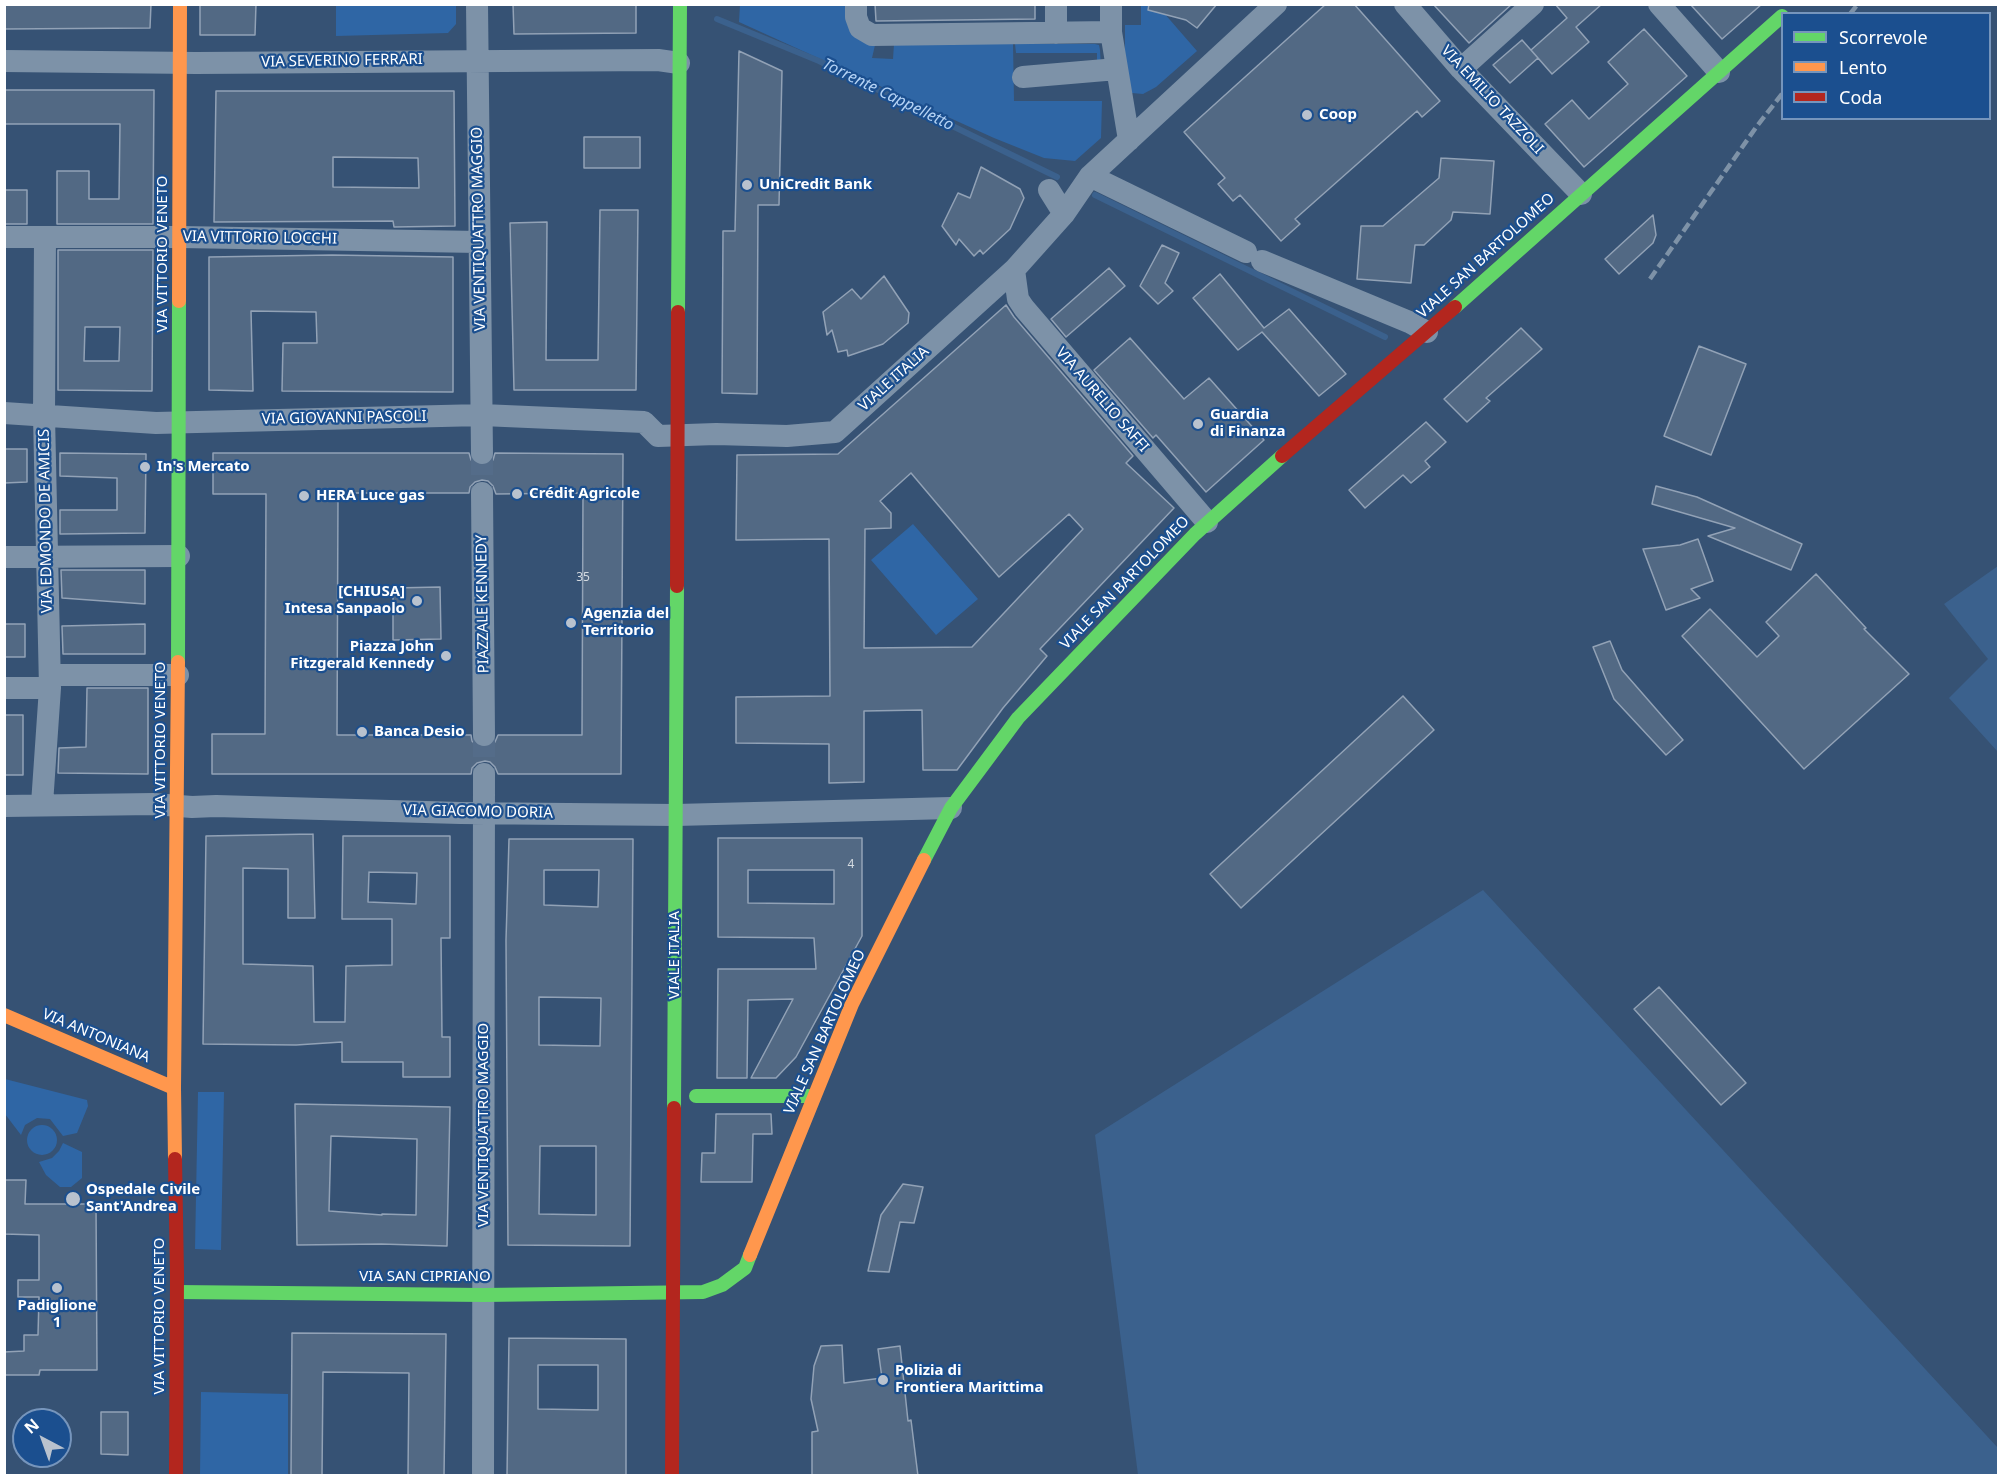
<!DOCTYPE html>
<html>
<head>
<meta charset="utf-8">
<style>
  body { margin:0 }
  #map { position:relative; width:2003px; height:1480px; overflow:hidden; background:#365274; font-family:"Noto Sans",sans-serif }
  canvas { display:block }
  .frame { position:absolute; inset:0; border:6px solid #fff; pointer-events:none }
  .legend { position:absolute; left:1781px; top:12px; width:210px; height:108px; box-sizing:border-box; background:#1b4f8f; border:2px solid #7695bc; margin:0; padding:8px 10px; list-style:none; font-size:18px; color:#fff }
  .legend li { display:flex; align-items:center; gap:12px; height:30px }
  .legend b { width:30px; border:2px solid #7695bc }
  .north { position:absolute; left:12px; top:1408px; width:60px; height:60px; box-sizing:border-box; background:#1b4f8f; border:2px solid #7695bc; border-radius:50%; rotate:319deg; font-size:16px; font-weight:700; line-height:24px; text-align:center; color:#fff }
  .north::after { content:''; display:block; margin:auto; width:21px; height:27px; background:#b9c2ce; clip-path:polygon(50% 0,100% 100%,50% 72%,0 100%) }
</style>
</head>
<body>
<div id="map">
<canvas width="2003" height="1480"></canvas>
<div class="frame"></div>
<ul class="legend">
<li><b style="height:8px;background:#63d668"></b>Scorrevole</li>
<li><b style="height:8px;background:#ff974d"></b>Lento</li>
<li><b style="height:8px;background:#b3261e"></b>Coda</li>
</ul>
<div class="north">N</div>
</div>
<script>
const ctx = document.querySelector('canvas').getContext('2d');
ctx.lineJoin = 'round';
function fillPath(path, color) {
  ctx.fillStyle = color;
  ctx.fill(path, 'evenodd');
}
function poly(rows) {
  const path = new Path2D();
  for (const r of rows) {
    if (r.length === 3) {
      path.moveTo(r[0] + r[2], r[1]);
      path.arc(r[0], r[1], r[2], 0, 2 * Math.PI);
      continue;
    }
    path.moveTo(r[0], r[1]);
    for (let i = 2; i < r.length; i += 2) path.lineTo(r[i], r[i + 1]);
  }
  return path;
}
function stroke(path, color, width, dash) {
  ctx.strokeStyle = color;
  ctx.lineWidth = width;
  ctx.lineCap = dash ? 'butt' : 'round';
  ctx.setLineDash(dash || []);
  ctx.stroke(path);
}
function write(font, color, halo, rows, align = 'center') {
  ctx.font = font + ' "Noto Sans",sans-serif';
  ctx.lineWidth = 4.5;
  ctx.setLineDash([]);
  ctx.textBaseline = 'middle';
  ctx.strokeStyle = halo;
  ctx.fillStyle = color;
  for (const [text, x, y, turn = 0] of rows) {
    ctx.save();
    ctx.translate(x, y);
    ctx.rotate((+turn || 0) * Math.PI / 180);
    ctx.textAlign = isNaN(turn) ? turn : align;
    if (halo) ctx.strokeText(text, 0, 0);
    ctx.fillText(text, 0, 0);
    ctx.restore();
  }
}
fillPath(poly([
  [336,5,456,5,456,24,448,33,336,36],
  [740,5,850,5,875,45,872,58,893,59,894,44,1013,44,1014,101,1102,101,1101,138,1075,161,1044,158,994,138,739,22],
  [1141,5,1157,5,1197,51,1156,87,1143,94,1132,93,1125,76,1125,25,1141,25],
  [1015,44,1095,44,1099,45,1100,50,1101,68,1097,69,1097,53,1016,53],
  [913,524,978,599,936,635,871,560],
  [5,1079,87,1100,88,1106,77,1133,63,1136,50,1119,37,1118,25,1125,21,1135,5,1114],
  [198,1092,224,1092,221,1250,195,1249],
  [42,1140,15],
  [63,1143,82,1152,82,1178,71,1187,60,1187,46,1175,39,1162,52,1158,59,1151],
  [201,1392,288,1394,288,1475,200,1475]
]), '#2f66a5');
fillPath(poly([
  [1998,566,1998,752,1949,698,1988,659,1944,604],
  [1483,890,1998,1448,1998,1475,1138,1475,1095,1135]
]), '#3b618d');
stroke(poly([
  [717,19,819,61,1057,177],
  [1095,195,1385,337]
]), '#3b618d', 6);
const building = poly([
  [4,4,151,4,150,28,4,29,4,4],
  [200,4,256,4,255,35,200,35,200,4],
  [513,4,636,4,636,33,514,34,513,4],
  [875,4,1035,4,1035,19,876,21,875,4],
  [1149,4,1217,4,1197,28,1186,20,1148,10,1149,4],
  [1326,4,1354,4,1440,101,1422,117,1417,111,1295,219,1300,224,1281,241,1240,195,1233,201,1218,184,1225,178,1184,132,1326,4],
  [1433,4,1512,4,1469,43,1433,4],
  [1555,4,1602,4,1576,27,1589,42,1552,74,1531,50,1567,18,1555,4],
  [1690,4,1762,4,1722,39,1690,4],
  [1644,29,1687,76,1584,167,1545,124,1572,100,1589,119,1628,84,1608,62,1644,29],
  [1522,40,1538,58,1510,83,1493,65,1522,40],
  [739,51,782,71,779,205,758,205,757,394,722,393,723,231,735,231,739,51],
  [4,90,154,90,153,224,57,224,57,171,89,171,89,199,119,199,120,124,4,124,4,90],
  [216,91,454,91,455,226,394,227,393,221,214,222,216,91],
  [333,157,418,158,419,188,333,187,333,157],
  [584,137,640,137,640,168,584,168,584,137],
  [1441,158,1494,161,1490,214,1453,212,1451,220,1424,245,1415,245,1411,283,1357,279,1361,226,1383,226,1439,178,1441,158],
  [981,167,1020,189,1024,198,1010,229,983,254,980,250,974,256,959,239,956,245,942,226,958,193,970,198,981,167],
  [4,190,27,190,27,224,4,224,4,190],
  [600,210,638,210,636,390,514,390,510,223,547,222,546,360,598,360,600,210],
  [1653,215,1656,235,1653,243,1619,274,1605,259,1653,215],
  [1162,245,1179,253,1165,283,1173,291,1158,304,1140,286,1162,245],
  [58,250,153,250,152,391,58,390,58,250],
  [85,327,120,327,119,361,84,361,85,327],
  [332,255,453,257,453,392,282,391,283,343,317,343,316,312,251,311,253,391,209,390,209,257,332,255],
  [1109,268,1125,286,1066,337,1051,319,1109,268],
  [1220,274,1264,328,1289,309,1346,374,1319,396,1262,332,1238,350,1193,298,1220,274],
  [884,276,909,313,908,323,883,344,848,356,847,350,838,352,832,330,827,335,823,312,852,289,861,299,884,276],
  [1006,305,1014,317,1133,456,1126,463,1174,508,1040,649,1047,656,1003,708,957,770,923,770,922,710,864,711,864,782,829,783,829,744,736,743,736,697,830,696,829,539,736,540,737,455,838,454,1006,305],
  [911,473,999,577,1069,514,1083,529,972,647,864,648,865,529,891,528,891,513,880,501,911,473],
  [1521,328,1542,349,1486,398,1490,401,1467,422,1444,399,1521,328],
  [1130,338,1184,399,1209,378,1264,440,1206,492,1156,435,1153,438,1094,370,1130,338],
  [1699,346,1746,364,1711,455,1664,436,1699,346],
  [1426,422,1446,442,1425,461,1430,467,1411,483,1403,475,1365,508,1349,490,1426,422],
  [4,449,27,449,27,482,4,483,4,449],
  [60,453,146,454,145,533,60,534,60,510,117,510,117,478,60,476,60,453],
  [213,453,469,453,471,460,476,465,482,466,489,464,493,460,495,453,623,454,621,774,498,774,495,767,490,762,485,761,477,763,472,768,471,774,212,774,212,734,265,734,266,494,213,494,213,453],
  [482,480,488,481,493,486,496,494,583,493,582,735,498,735,495,742,491,746,485,748,477,746,472,741,471,735,337,735,338,493,469,493,470,487,475,482,482,480],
  [1656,486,1697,497,1802,544,1791,570,1708,536,1735,528,1652,504,1656,486],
  [1698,539,1713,581,1691,589,1700,598,1666,610,1643,549,1680,545,1698,539],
  [61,570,145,570,145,604,62,598,61,570],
  [1816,574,1866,628,1864,629,1909,674,1804,769,1682,636,1710,609,1757,657,1779,636,1766,622,1816,574],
  [440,587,441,639,393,640,393,588,440,587],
  [4,624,25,624,25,657,4,657,4,624],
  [145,624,145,654,63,654,62,626,145,624],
  [1610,641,1622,670,1683,740,1666,755,1614,699,1593,647,1610,641],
  [87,688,148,688,148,774,58,773,59,748,86,747,87,688],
  [1403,696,1434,730,1241,908,1210,874,1403,696],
  [4,715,23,715,23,775,4,775,4,715],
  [313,834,315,918,288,918,288,869,243,868,243,964,313,966,314,1022,345,1022,346,966,392,965,392,919,342,919,343,836,450,836,450,938,441,938,442,1037,450,1037,450,1077,403,1077,403,1062,342,1062,342,1042,296,1045,203,1044,206,836,313,834],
  [369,872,417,873,416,904,368,902,369,872],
  [718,838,862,838,862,936,796,1057,776,1078,751,1078,793,999,748,1000,747,1078,717,1078,718,969,816,969,814,938,718,937,718,838],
  [748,870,834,870,834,904,748,903,748,870],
  [509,839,633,839,630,1246,508,1245,506,940,509,839],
  [544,870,599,870,598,907,544,905,544,870],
  [539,997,601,998,600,1046,539,1045,539,997],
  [540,1146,596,1146,596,1215,539,1214,540,1146],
  [1659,987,1746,1083,1721,1105,1634,1009,1659,987],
  [295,1104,450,1107,447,1246,381,1244,297,1245,295,1104],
  [331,1136,417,1139,416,1215,382,1214,382,1215,329,1211,331,1136],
  [716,1114,771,1114,772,1134,753,1134,752,1182,701,1182,702,1153,715,1153,716,1114],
  [4,1180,26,1180,25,1204,96,1204,97,1370,40,1370,39,1375,4,1375,4,1352,24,1351,24,1335,38,1335,39,1297,18,1297,18,1280,39,1280,39,1235,4,1234,4,1180],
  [903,1184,923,1187,914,1223,900,1222,889,1272,868,1271,881,1215,903,1184],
  [292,1333,446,1334,444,1476,408,1476,409,1373,323,1372,322,1476,291,1476,292,1333],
  [509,1338,626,1339,626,1476,507,1476,509,1338],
  [538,1365,598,1365,598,1410,538,1409,538,1365],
  [842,1345,844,1383,882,1378,878,1349,900,1346,908,1421,911,1420,918,1476,812,1476,812,1432,818,1431,811,1399,814,1366,821,1346,842,1345],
  [101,1412,128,1412,128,1455,101,1454,101,1412]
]);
fillPath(building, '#526984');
stroke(building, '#92a2b6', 1.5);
stroke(poly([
  [482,453,482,493],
  [484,735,484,774]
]), '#546c89', 22, [22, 11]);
stroke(poly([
  [477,4,482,453],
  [856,4,856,17,860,28,872,35,1111,32],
  [1056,4,1056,33],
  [1111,4,1111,32,1129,140],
  [1405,4,1461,69,1581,194],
  [1659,4,1719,72],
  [4,61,196,63,658,60,679,63],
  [1461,69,1533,4],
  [1023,77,1117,69],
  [1090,176,1246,252],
  [1049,190,1064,214],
  [4,237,180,237,479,242],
  [1262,261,1409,322,1427,332],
  [1014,270,1018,299,1024,308,1207,522],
  [4,413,156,423,482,415,644,422,658,436,716,434,787,436,835,432,1014,270,1064,214,1090,176,1276,4],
  [482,493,484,735],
  [4,557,179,556],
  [50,675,178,675],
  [4,688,50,688],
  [42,804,50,688,44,416,45,237],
  [4,806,154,804,192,807,216,806,460,813,676,815,951,808],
  [483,1476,484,774]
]), '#7d92a8', 22);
stroke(poly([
  [1455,307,1782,16],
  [678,312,680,4],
  [178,662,179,301],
  [924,860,951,808,1018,718,1195,534,1282,456],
  [696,1096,814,1096],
  [674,1108,677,586],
  [177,1292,484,1295,703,1292,722,1285,745,1268,750,1255]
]), '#63d668', 14);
stroke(poly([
  [179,301,180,4],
  [4,1015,174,1088],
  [175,1159,174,1088,178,662],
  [750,1255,852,1004,924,860]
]), '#ff974d', 14);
stroke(poly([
  [1282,456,1455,307],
  [677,586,678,312],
  [175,1159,177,1275,176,1476],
  [672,1476,674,1108]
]), '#b3261e', 14);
stroke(poly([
  [1850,14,1858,4],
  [1650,279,1757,126,1782,94]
]), '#7e92a7', 4.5, [10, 4.5]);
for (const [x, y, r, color] of [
  [1307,115,6,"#b9c2ce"],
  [747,185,6,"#b9c2ce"],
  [1198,424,6,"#b9c2ce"],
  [145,467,6,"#b9c2ce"],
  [517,494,6,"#b9c2ce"],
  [304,496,6,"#b9c2ce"],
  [417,601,6,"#b9c2ce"],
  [571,623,6,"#b9c2ce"],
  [446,656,6,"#b9c2ce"],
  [362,732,6,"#b9c2ce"],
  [73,1199,8,"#b9c2ce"],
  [57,1288,6,"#b9c2ce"],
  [883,1380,6,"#b9c2ce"]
]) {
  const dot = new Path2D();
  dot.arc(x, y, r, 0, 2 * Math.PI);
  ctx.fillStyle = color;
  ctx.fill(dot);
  stroke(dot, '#1b4f8f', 2);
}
write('12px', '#d4dae0', null, [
  ["35",583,578],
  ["4",851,865]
]);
write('15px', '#fff', '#1b4f8f', [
  ["VIA SEVERINO FERRARI",342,61,-1],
  ["VIA EMILIO TAZZOLI",1492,100,47],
  ["VIA VENTIQUATTRO MAGGIO",479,229,-91],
  ["VIA VITTORIO LOCCHI",260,238,1],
  ["VIA VITTORIO VENETO",163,254,-90],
  ["VIALE SAN BARTOLOMEO",1486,256,-42],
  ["VIALE ITALIA",894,379,-42],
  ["VIA AURELIO SAFFI",1102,400,49],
  ["VIA GIOVANNI PASCOLI",344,418,-1],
  ["VIA EDMONDO DE AMICIS",46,521,-91],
  ["VIALE SAN BARTOLOMEO",1125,583,-46],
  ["PIAZZALE KENNEDY",483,604,-91],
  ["VIA VITTORIO VENETO",161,740,-90],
  ["VIA GIACOMO DORIA",478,812,1],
  ["VIALE ITALIA",675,955,-90],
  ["VIALE SAN BARTOLOMEO",825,1032,-66],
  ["VIA ANTONIANA",96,1036,23],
  ["VIA VENTIQUATTRO MAGGIO",484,1125,-90],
  ["VIA SAN CIPRIANO",425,1277],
  ["VIA VITTORIO VENETO",160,1316,-90]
]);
write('bold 15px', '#fff', '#1b4f8f', [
  ["Coop",1319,115],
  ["UniCredit Bank",759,185],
  ["Guardia",1210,415],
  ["di Finanza",1210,432],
  ["In's Mercato",157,467],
  ["Crédit Agricole",529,494],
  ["HERA Luce gas",316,496],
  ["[CHIUSA]",405,592,"right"],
  ["Intesa Sanpaolo",405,609,"right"],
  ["Agenzia del",583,614],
  ["Territorio",583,631],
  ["Piazza John",434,647,"right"],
  ["Fitzgerald Kennedy",434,664,"right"],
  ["Banca Desio",374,732],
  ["Ospedale Civile",86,1190],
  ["Sant'Andrea",86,1207],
  ["Padiglione",57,1306,"center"],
  ["1",57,1323,"center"],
  ["Polizia di",895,1371],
  ["Frontiera Marittima",895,1388]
], 'left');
write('italic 16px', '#b5d3f5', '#1b4f8f', [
  ["Torrente Cappelletto",888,95,26]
]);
</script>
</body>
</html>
